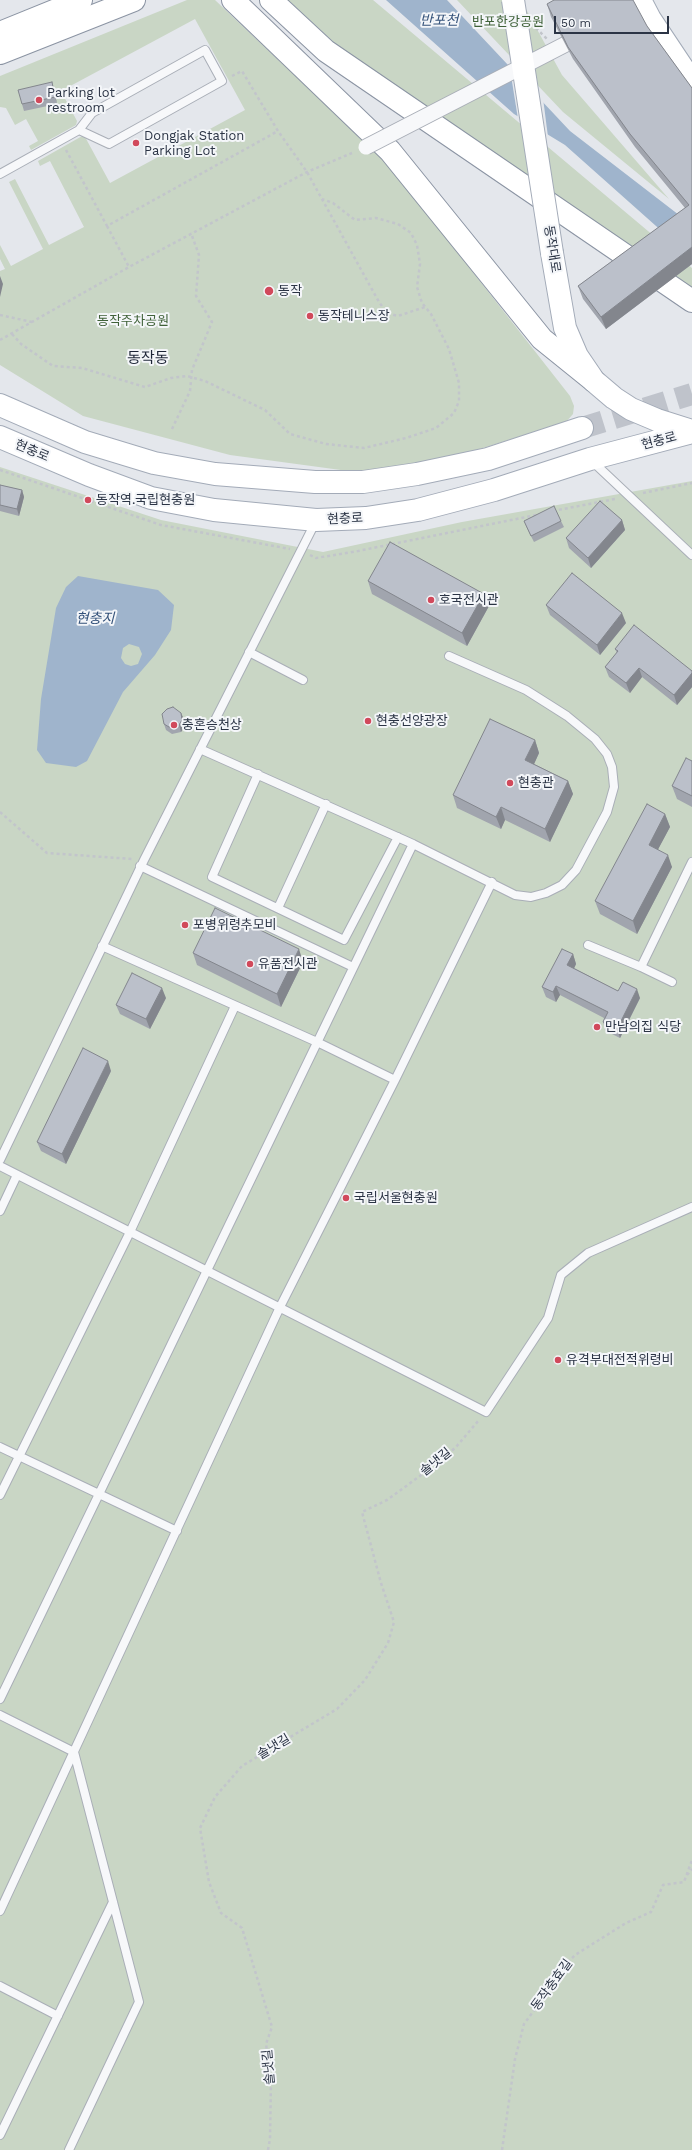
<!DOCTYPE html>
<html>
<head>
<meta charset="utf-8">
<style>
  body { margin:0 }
  #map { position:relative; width:692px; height:2150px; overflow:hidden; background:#e4e7ec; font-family:"Work Sans",sans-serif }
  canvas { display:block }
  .scale { position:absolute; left:554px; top:16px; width:115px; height:18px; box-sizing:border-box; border:2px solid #2b3445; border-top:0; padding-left:5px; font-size:12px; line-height:14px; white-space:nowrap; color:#2b3445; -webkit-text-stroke:3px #f4f6f9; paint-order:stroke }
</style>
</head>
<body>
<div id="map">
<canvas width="692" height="2150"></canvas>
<div class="scale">50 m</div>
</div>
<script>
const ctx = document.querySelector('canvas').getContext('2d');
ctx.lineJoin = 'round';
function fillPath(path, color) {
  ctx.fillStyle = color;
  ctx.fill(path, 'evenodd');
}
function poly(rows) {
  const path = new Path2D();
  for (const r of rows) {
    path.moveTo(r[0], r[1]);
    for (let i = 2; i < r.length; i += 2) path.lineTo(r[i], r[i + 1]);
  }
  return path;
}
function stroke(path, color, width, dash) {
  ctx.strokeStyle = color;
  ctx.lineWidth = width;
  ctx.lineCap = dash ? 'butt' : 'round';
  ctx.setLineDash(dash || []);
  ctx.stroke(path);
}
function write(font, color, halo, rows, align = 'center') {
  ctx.font = font + ' "Work Sans","Noto Sans KR",sans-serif';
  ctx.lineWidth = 4;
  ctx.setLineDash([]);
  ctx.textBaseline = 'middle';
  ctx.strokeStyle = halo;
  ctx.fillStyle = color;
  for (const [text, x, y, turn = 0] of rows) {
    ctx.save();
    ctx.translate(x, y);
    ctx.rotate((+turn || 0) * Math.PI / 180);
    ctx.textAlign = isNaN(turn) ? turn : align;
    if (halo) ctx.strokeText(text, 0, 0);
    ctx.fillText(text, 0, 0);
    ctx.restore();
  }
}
fillPath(poly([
  [187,0,215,0,388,164,570,396,574,406,573,414,566,422,454,457,363,473,230,455,83,416,0,365,0,271,5,269,0,259,0,245,11,266,43,249,9,182,15,179,49,245,84,227,50,161,40,166,38,161,84,135,110,183,245,110,195,19,61,91,77,121,76,125,31,150,29,146,38,141,26,119,15,125,6,108,0,107,0,76],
  [288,0,373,0,692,268,692,294,339,47],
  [457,0,521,0,562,75,669,199,563,112],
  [0,467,161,520,323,552,462,522,692,481,692,2150,0,2150]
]), '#c9d6c5');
fillPath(poly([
  [386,0,447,0,570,131,679,215,665,234,565,145,514,114],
  [78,576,158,590,174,605,171,630,155,655,123,692,87,761,76,767,46,763,37,750,41,699,56,608,66,587],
  [129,644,139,647,142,654,138,664,131,666,125,664,121,658,123,648]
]), '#9fb4cc');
fillPath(poly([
  [509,63,543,98,548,137,518,119]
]), '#e4e7ec');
stroke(poly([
  [582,428,692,394]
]), '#bfc3cb', 22, [22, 11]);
const lane = poly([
  [0,174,79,130,92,113,205,50,222,81,109,144,79,130],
  [592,461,692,555],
  [249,652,303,680],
  [200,749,413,844],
  [258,774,212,877,344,940,398,837],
  [140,866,353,967],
  [278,908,326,804],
  [588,945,641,967,692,862],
  [102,946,317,1042,395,1080],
  [641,967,672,982],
  [0,1160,144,860,316,521],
  [0,1166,486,1412,548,1318,561,1275,588,1253,692,1207],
  [0,1211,17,1175],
  [0,1447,177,1531],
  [0,1495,130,1232,235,1006],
  [0,1699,413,844,515,895,531,897,546,893,562,885,576,870,607,812,614,787,612,767,607,754,595,739,567,716,526,690,449,656],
  [0,1715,74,1752,139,2002,69,2150],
  [0,1911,280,1307,395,1080,492,882],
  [0,1986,58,2016],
  [0,2135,113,1902]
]);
const primary = poly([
  [640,0,650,19,692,82],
  [552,253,565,328,577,356,594,381,614,398,631,409,657,420,692,431],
  [0,405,85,442,154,463,215,474,315,482,363,482,417,474,488,459,582,428],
  [0,437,89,475,151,498,214,510,316,520,366,518,418,510,494,490,590,459,692,432]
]);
const highway = poly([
  [233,0,390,151,542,339,594,381],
  [271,0,326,51,692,301],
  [0,33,81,0],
  [0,53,134,0]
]);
stroke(lane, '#a9aeb7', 10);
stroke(primary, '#a3abb8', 24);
stroke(highway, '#8b94a3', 24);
stroke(poly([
  [536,28,547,39],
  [232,76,242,71,278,131,307,172,379,302,387,313,398,316,425,307],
  [66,150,107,226,278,131],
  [107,226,129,267],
  [0,315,32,322],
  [12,334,21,344,53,366,82,368,145,387,171,378,187,376,205,381,265,410,290,434,326,444,364,448,406,438,436,428,454,413,459,401,459,383,449,349,431,314,422,303,417,287,420,264,417,245,411,233,398,224,376,218,355,220,333,203,322,199],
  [0,340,129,267,307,172,352,153],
  [172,429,190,391,192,370,212,322,196,296,199,255,191,233],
  [0,470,161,525,290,549],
  [643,493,692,483],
  [553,511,615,499],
  [310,555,316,558,358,551,541,514],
  [0,812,47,853,132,859],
  [687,1875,692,1869],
  [268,2150,270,2139,271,2078,266,2044,272,2027,242,1928,221,1913,209,1882,200,1828,215,1797,242,1766,337,1709,365,1680,388,1643,394,1622,381,1583,362,1512,387,1500,435,1465,456,1447,479,1420],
  [502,2150,515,2059,524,2024,547,1993,558,1973,575,1955,626,1923,651,1912,663,1885,684,1882,692,1860]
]), '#c2c5cb', 2.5, [3, 3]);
stroke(lane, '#f7f8fa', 8);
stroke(primary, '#fff', 22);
stroke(highway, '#fff', 22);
const streetBridge = poly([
  [366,147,566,44]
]);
const primaryBridge = poly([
  [513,0,552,253]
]);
stroke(streetBridge, '#a9aeb7', 17, []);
stroke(primaryBridge, '#a3abb8', 24, []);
stroke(streetBridge, '#f7f8fa', 15);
stroke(primaryBridge, '#fff', 22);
fillPath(poly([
  [547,4,647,26,692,88,692,264,606,329,583,299,578,286,685,208,635,147,573,59,551,17],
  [54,89,57,104,24,111,22,104],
  [0,485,22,490,24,497,19,516,0,511],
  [622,520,625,530,591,568,569,548,566,538],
  [524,521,561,521,564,527,534,542,527,528],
  [368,581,484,594,489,606,467,646,372,594],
  [546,605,626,623,600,655,550,615],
  [615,649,692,671,692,687,677,705,642,677,630,693,609,677,605,667,617,653],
  [184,719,185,726,181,732,172,734,166,730,164,724],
  [535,740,539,753,534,764,568,781,573,794,550,842,505,820,501,829,457,808,453,795],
  [692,761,692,807,677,799,672,786],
  [665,814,670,827,658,849,672,867,637,934,600,914,595,901],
  [193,953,303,962,281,1007,197,965],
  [573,954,576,964,574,968,618,991,640,998,620,1038,606,1031,603,1022,604,1018,560,995,556,1002,546,997,542,987],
  [166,998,150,1029,120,1014,116,1005],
  [111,1071,66,1164,41,1151,37,1142]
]), '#a1a5ae');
fillPath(poly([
  [52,82,54,89,57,104,55,97],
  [692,247,692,264,606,329,601,317],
  [0,276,3,284,0,297],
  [22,490,24,497,19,516,17,509],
  [622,520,625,530,591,568,588,558],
  [484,594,489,606,467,646,462,633],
  [622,613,626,623,600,655,597,645],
  [639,668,642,677,630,693,626,683],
  [692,673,692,687,677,705,674,695],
  [181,713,184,719,185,726,181,732,179,725],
  [535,740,539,753,530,773,525,760],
  [568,781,573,794,550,842,545,829],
  [501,807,505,820,501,829,496,817],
  [665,814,670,827,654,857,649,845],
  [668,855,672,867,637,934,633,921],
  [299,949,303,962,281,1007,277,994],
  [573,954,576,964,571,975,567,965],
  [556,986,560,995,556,1002,553,992],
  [162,988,166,998,150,1029,146,1019],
  [637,989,640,998,620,1038,617,1029],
  [108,1061,111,1071,66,1164,62,1154]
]), '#83868d');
const building = poly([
  [554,0,633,0,647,26,692,88,692,247,601,317,578,286,689,205,630,134,568,47,547,4,554,0],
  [52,82,55,97,22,104,18,90,52,82],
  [0,485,22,490,17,509,0,505,0,485],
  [600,501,622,520,588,558,566,538,600,501],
  [554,506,561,521,531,536,524,521,554,506],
  [390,542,484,594,462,633,368,581,390,542],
  [572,573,622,613,597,645,546,605,572,573],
  [634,625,692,671,692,673,674,695,639,668,626,683,605,667,618,651,615,649,634,625],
  [173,707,181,713,182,720,179,725,169,727,164,724,162,714,167,709,173,707],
  [490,719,535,740,525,760,568,781,545,829,501,807,496,817,453,795,490,719],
  [686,758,692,761,692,796,672,786,686,758],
  [647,804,665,814,649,845,668,855,633,921,595,901,647,804],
  [215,908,299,949,277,994,193,953,215,908],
  [562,949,573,954,567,965,618,991,623,982,637,989,617,1029,603,1022,608,1012,556,986,553,992,542,987,562,949],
  [132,973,162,988,146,1019,116,1005,132,973],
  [83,1048,108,1061,62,1154,37,1142,83,1048]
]);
fillPath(building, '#bbc0ca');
stroke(building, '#83868d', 1);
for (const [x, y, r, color] of [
  [39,100,4,"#d1495b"],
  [136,143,4,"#d1495b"],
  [269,291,5,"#d1495b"],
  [310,316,4,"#d1495b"],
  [88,500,4,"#d1495b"],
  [431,600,4,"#d1495b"],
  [368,721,4,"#d1495b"],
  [174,725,4,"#d1495b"],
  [510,783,4,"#d1495b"],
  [185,925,4,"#d1495b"],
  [250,964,4,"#d1495b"],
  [597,1027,4,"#d1495b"],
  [346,1198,4,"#d1495b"],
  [558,1360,4,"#d1495b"]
]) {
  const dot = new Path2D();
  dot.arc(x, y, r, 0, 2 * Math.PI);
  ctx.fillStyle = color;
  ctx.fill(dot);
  stroke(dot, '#f4f6f9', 1.5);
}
write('13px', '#3f6138', '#f4f6f9', [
  ["반포한강공원",508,22],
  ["동작주차공원",133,321]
]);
write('13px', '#2b3445', '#f4f6f9', [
  ["Parking lot",47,93],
  ["restroom",47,108],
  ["Dongjak Station",144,136],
  ["Parking Lot",144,151],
  ["동작",278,291],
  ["동작테니스장",318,316],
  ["동작역.국립현충원",96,500],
  ["호국전시관",439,600],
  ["현충선양광장",376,721],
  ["충혼승천상",182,725],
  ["현충관",518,783],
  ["포병위령추모비",193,925],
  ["유품전시관",258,964],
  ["만남의집 식당",605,1027],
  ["국립서울현충원",354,1198],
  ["유격부대전적위령비",566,1360]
], 'left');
write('13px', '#2b3445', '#f4f6f9', [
  ["동작대로",552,249,81],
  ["현충로",659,441,-15],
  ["현충로",32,451,23],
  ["현충로",345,519,-3],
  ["솔냇길",436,1462,-39],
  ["솔냇길",274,1747,-31],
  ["동작충효길",552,1985,-54],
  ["솔냇길",269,2067,-95]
]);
write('italic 14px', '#34527a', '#f4f6f9', [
  ["반포천",439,21],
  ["현충지",95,619]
]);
write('15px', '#1d2536', '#f4f6f9', [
  ["동작동",148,359]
]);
</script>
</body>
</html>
